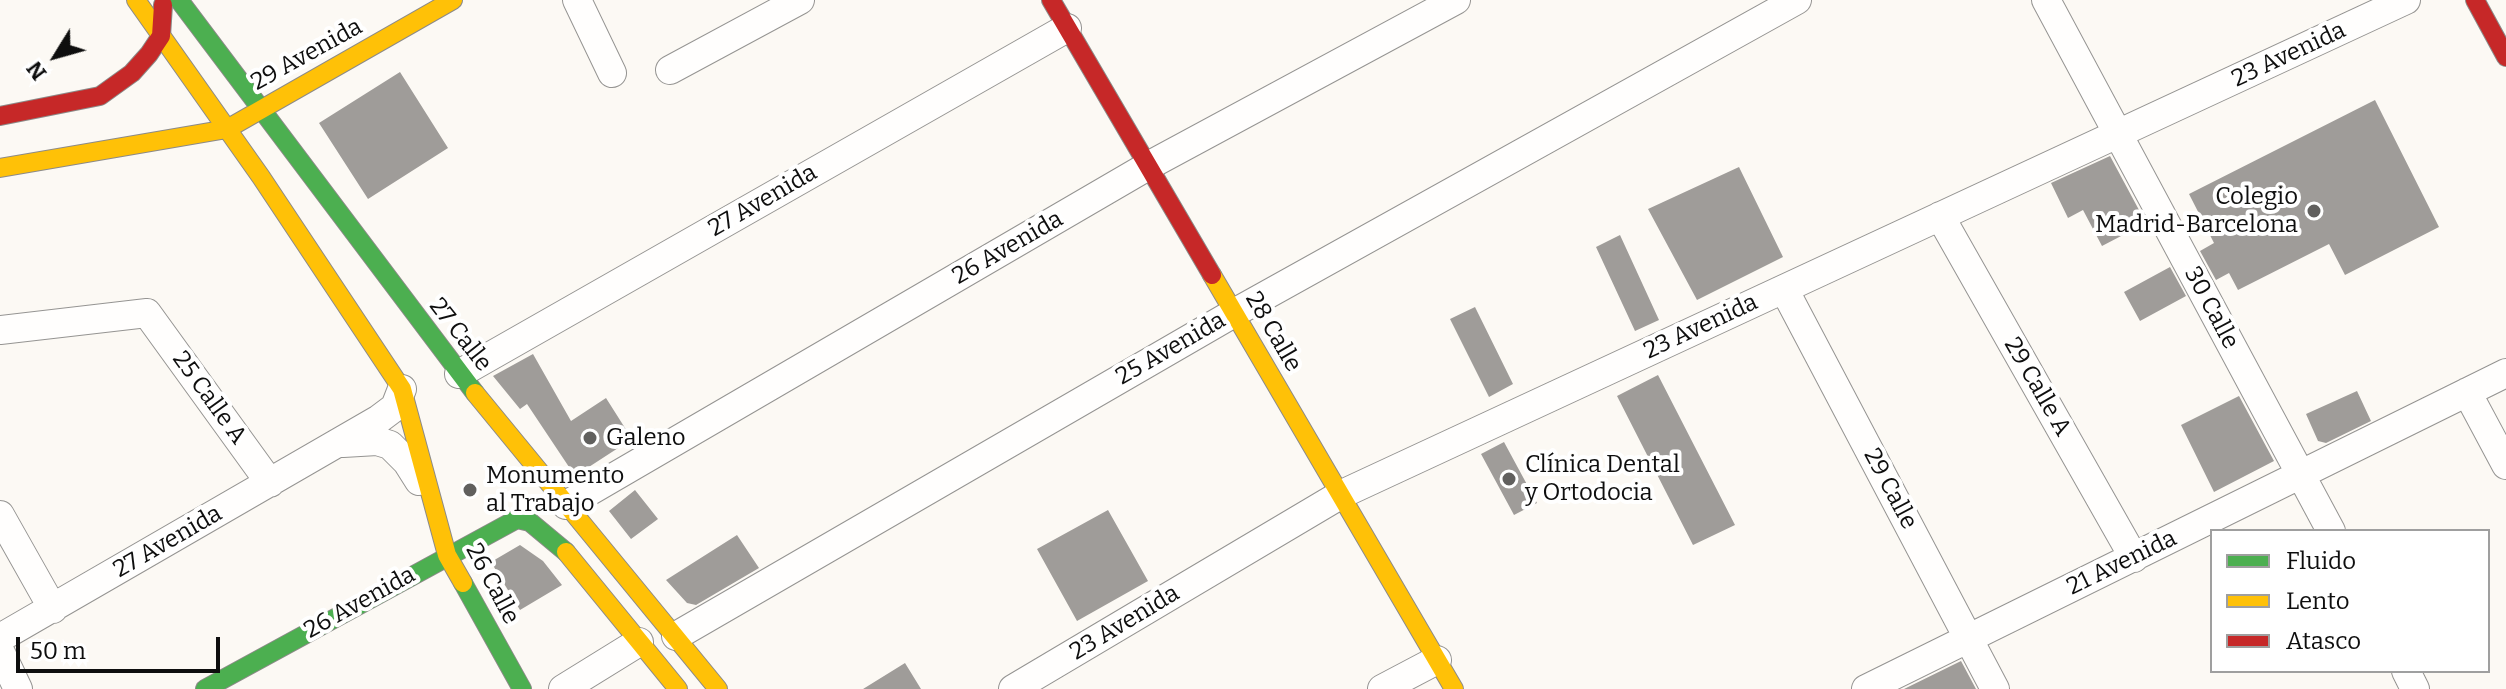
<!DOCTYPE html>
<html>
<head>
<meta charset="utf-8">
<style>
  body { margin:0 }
  #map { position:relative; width:2506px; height:689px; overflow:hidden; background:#fcf9f4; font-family:Bitter,serif }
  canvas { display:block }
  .legend { position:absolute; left:2210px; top:529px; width:280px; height:144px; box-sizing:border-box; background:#fff; border:2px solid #9f9f9f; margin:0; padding:10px 14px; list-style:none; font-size:24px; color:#0e0e0e }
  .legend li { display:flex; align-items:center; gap:16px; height:40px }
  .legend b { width:40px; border:2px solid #9f9f9f }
  .north { position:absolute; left:16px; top:16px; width:80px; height:80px; -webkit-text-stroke:6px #fff; paint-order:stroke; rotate:233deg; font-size:22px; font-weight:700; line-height:32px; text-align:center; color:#0e0e0e }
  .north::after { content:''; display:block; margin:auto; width:28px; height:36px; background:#0e0e0e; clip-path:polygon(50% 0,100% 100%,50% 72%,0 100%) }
  .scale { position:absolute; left:16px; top:637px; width:204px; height:36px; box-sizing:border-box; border:4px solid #0e0e0e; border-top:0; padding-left:10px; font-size:24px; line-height:28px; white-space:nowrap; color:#0e0e0e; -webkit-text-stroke:6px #fff; paint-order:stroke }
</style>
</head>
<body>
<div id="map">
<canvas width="2506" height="689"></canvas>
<ul class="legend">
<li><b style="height:10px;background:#4caf50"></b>Fluido</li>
<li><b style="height:10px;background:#ffc107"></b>Lento</li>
<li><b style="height:10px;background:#c62828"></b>Atasco</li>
</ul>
<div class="north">N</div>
<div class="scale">50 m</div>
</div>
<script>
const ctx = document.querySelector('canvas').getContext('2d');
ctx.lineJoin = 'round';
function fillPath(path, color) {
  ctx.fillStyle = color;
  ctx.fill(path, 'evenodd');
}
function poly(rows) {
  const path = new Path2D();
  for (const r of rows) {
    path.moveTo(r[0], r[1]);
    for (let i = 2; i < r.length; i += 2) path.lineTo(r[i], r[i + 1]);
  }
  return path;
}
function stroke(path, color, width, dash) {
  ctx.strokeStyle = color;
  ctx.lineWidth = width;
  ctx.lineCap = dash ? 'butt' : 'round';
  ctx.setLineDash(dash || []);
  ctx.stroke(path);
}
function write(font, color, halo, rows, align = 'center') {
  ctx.font = font + ' Bitter,serif';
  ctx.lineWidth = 8;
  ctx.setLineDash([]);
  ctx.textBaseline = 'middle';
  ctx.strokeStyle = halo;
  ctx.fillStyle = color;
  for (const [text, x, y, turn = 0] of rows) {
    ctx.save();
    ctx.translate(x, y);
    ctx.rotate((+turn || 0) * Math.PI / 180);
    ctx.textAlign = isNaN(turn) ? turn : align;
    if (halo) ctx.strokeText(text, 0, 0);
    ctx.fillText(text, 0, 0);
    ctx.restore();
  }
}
fillPath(poly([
  [400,72,448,148,368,199,319,123],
  [2375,100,2439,227,2345,275,2329,244,2238,290,2229,273,2216,280,2200,251,2214,243,2189,194],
  [2110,156,2146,223,2102,246,2083,210,2068,218,2051,183],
  [1739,167,1783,257,1697,300,1648,209],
  [1620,235,1659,320,1635,331,1596,247],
  [2170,267,2186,296,2140,321,2124,292],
  [1475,307,1513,384,1489,397,1450,319],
  [533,354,571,421,606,398,632,439,575,476,527,404,520,409,493,376],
  [1658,375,1735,525,1693,545,1617,396],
  [2357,391,2371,421,2326,443,2318,441,2306,414],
  [2239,396,2274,461,2214,492,2181,425],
  [1504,442,1537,503,1514,515,1481,454],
  [635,490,658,519,631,539,609,511],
  [1108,510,1148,581,1077,621,1037,549],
  [737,535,759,568,696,605,687,603,666,580],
  [520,545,543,561,562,585,520,610,491,562],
  [1961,661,1976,689,1904,689],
  [905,663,921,689,863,689]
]), '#9f9c99');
const street = poly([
  [577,0,612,73],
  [2046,0,2331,531],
  [670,70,800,0],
  [1940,216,2134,558],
  [1784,289,1995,689],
  [0,330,147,313,270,483],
  [459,374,1067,28],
  [2467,392,2506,465],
  [343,443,377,441,390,445,407,462,419,481],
  [566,505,1148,166,1456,0],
  [0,515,53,609],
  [676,636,1234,313,1797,0],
  [0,638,379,419,395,407,402,389],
  [0,651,18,689],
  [2406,671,2415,689],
  [563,689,639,642],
  [1013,689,1340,495,2406,0],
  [1382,689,1437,660],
  [1866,689,2506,373]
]);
const fast = poly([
  [179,0,475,393],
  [463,583,522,689],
  [205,689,517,519,530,522,566,552]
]);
const slow = poly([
  [136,0,261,177,402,389,447,555,463,583],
  [0,168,227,129,453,0],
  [1212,275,1454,689],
  [475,393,718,689],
  [566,552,678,689]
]);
const jam = poly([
  [1051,0,1212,275],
  [2475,0,2506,57],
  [0,116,100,96,132,73,149,54,161,36,163,5]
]);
stroke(street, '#959492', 30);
stroke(fast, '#8c8a88', 20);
stroke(slow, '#8c8a88', 20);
stroke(jam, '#8c8a88', 20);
stroke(street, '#fffefd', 28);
stroke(fast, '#4caf50', 18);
stroke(slow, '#ffc107', 18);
stroke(jam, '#c62828', 18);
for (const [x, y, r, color] of [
  [2314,211,8,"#61605e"],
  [590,438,8,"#61605e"],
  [1509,479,8,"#61605e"],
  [470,490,8,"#61605e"]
]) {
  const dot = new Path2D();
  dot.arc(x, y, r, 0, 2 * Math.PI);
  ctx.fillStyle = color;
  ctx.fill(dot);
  stroke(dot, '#fff', 3);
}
write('24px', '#0e0e0e', '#fff', [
  ["29 Avenida",307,55,-29],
  ["23 Avenida",2289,55,-25],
  ["27 Avenida",763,201,-30],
  ["26 Avenida",1008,248,-30],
  ["30 Calle",2211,308,62],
  ["23 Avenida",1701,327,-25],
  ["28 Calle",1273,332,60],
  ["27 Calle",460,335,52],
  ["25 Avenida",1171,349,-30],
  ["29 Calle A",2037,387,60],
  ["25 Calle A",209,398,54],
  ["29 Calle",1890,489,62],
  ["27 Avenida",168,542,-30],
  ["21 Avenida",2122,563,-26],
  ["26 Calle",492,584,62],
  ["26 Avenida",360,603,-29],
  ["23 Avenida",1125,623,-31]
]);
write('24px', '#0e0e0e', '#fff', [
  ["Colegio",2298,197,"right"],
  ["Madrid-Barcelona",2298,225,"right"],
  ["Galeno",606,438],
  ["Clínica Dental",1525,465],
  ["y Ortodocia",1525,493],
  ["Monumento",486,476],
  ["al Trabajo",486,504]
], 'left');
</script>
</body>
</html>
